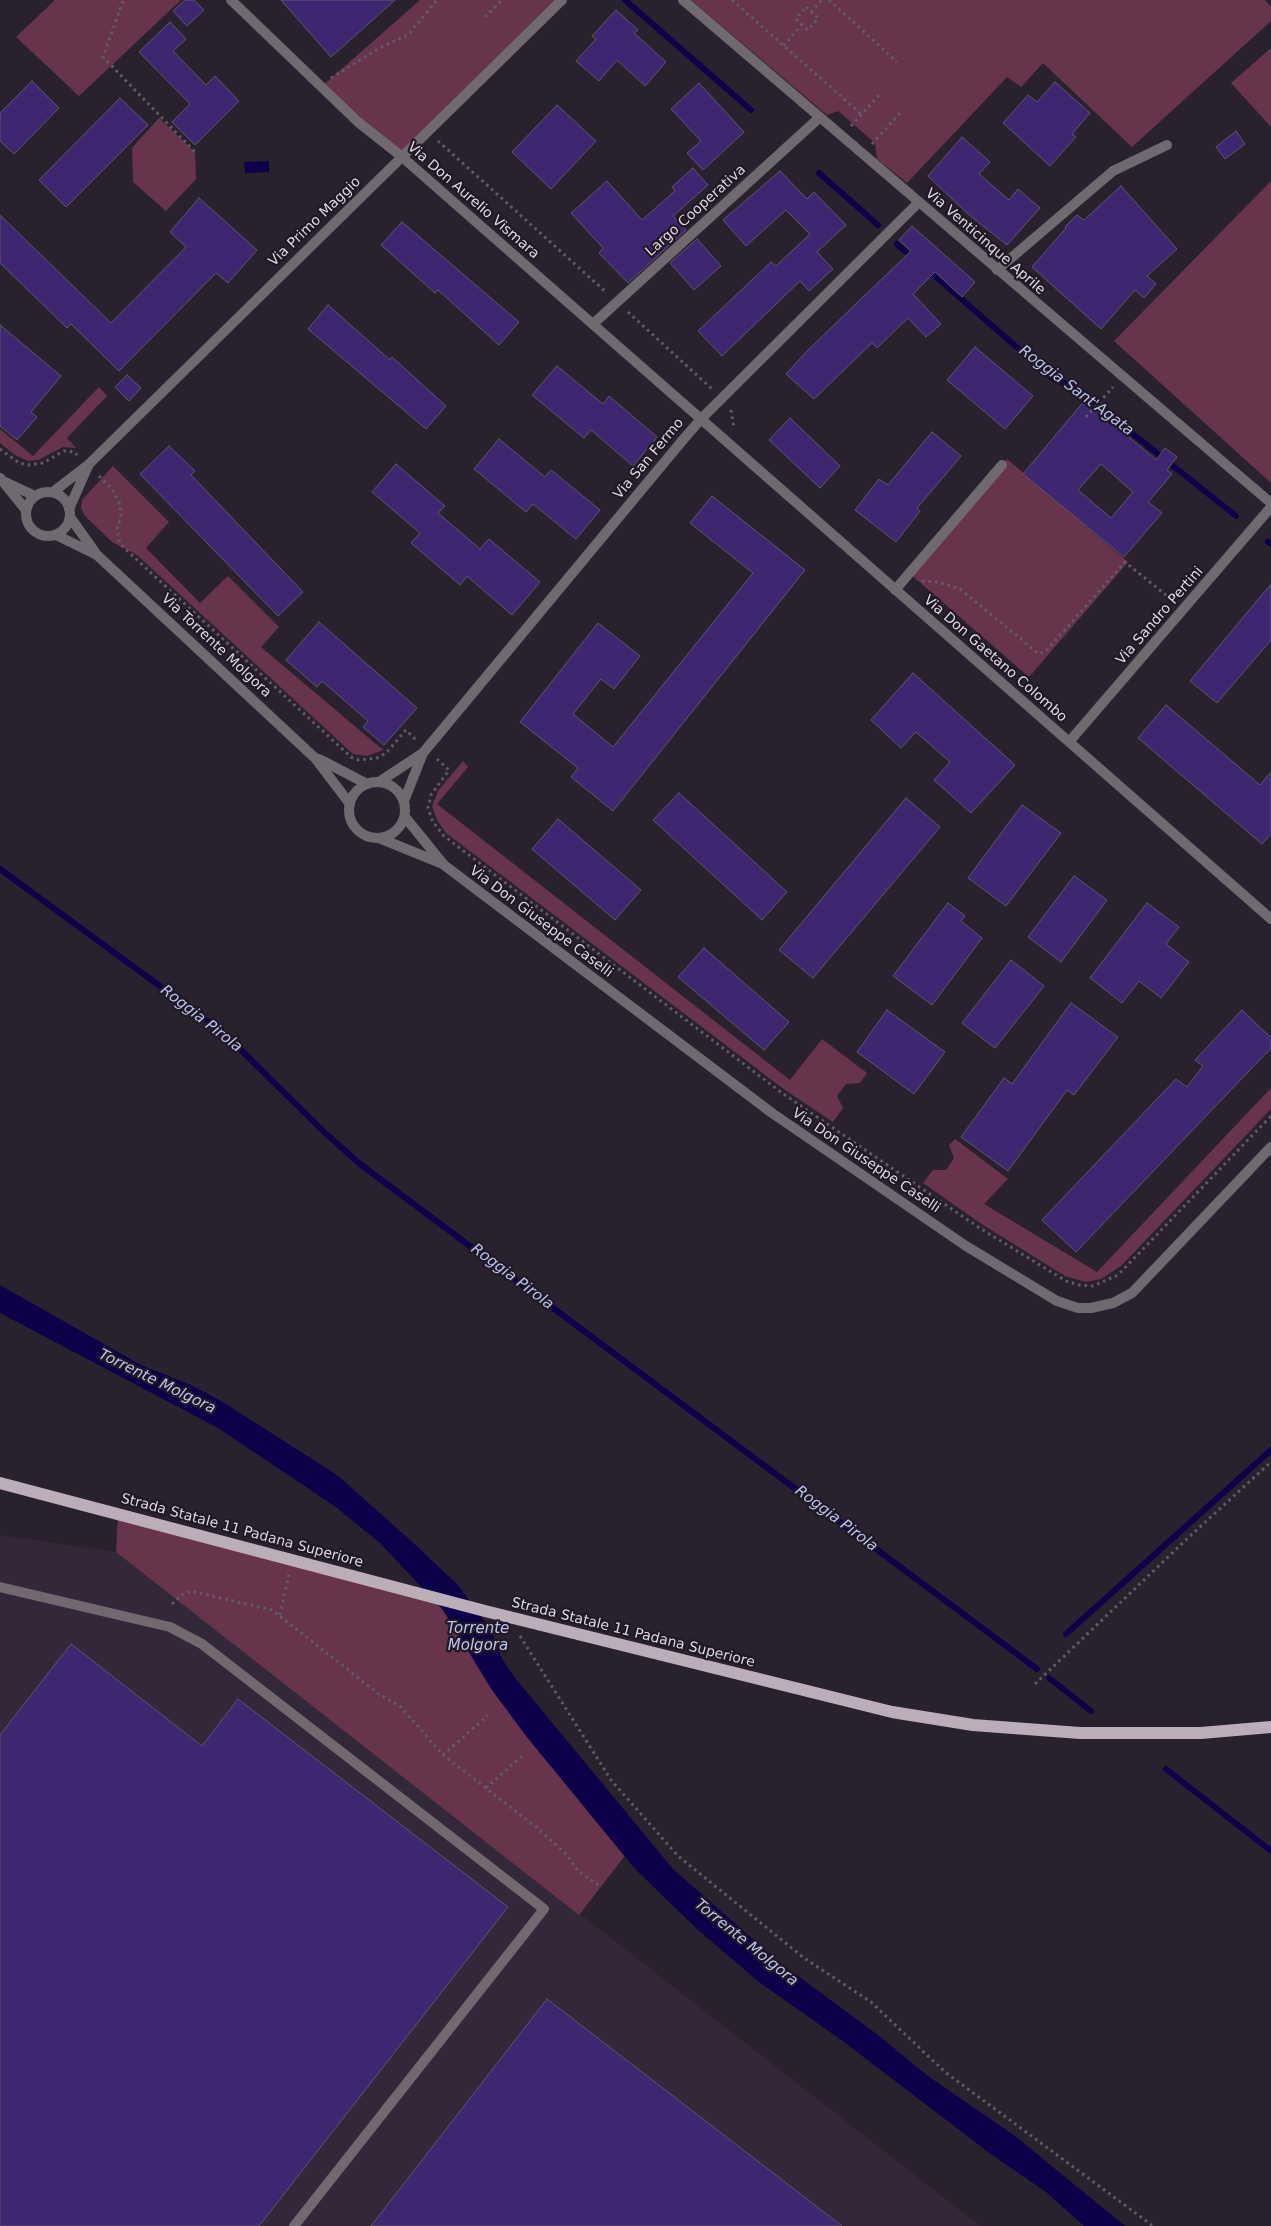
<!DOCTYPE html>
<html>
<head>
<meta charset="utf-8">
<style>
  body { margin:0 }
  canvas { display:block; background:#2a212e }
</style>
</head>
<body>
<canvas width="1271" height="2226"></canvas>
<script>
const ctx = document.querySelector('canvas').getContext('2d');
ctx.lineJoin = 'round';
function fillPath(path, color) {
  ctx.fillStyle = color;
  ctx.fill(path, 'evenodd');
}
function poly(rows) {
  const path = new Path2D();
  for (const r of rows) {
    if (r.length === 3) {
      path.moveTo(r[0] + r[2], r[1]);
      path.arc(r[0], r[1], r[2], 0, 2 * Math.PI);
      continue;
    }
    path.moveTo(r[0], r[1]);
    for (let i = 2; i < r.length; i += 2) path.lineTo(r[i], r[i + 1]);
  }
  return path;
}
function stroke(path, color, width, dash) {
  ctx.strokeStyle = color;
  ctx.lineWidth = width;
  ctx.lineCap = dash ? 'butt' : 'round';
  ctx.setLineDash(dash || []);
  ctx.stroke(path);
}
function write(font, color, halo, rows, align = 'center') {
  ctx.font = font + ' "DejaVu Sans",sans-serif';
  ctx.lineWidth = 4.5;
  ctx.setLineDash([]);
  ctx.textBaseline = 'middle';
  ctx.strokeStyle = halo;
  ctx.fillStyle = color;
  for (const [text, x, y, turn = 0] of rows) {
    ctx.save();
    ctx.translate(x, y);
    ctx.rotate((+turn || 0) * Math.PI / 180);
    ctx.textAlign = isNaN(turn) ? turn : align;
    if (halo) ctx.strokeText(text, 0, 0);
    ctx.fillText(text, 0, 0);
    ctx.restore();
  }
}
fillPath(poly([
  [0,1535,116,1552,980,2226,0,2226]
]), '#33273a');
fillPath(poly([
  [55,0,181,0,79,96,16,37],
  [420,0,562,0,402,155,320,88],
  [691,0,1265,0,1271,7,1271,21,1132,147,1043,63,1021,87,1007,77,907,183,877,159,875,143,838,111,827,115],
  [1271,48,1271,127,1231,83],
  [159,118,195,152,196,179,166,211,133,182,132,148],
  [1271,181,1271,483,1114,341],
  [99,387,107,396,67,438,76,448,63,447,38,460,28,461,15,455,0,443,0,429,33,456],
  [1007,459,1128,562,1029,677,909,573],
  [113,466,169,522,146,548,200,603,228,576,279,627,261,647,383,750,367,756,353,754,137,555,112,542,84,515,81,507,82,500],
  [463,761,468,767,437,804,790,1080,822,1039,867,1073,860,1083,846,1084,837,1096,843,1108,833,1122,785,1090,446,833,437,820,432,806,438,791],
  [1271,1088,1271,1109,1121,1266,1101,1279,1086,1282,1065,1276,980,1223,923,1183,933,1170,946,1170,954,1158,949,1145,955,1139,1008,1179,984,1204,1097,1272],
  [118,1513,448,1601,634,1844,579,1915,116,1552]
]), '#67344c');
fillPath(poly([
  [269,161,269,172,245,173,244,162],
  [0,1285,141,1365,191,1385,223,1402,337,1475,408,1538,458,1585,492,1632,502,1659,516,1679,673,1869,779,1962,878,2035,928,2076,1015,2136,1125,2226,1084,2226,1046,2192,992,2155,844,2042,759,1982,698,1930,635,1869,526,1736,492,1690,443,1610,380,1543,337,1508,218,1428,0,1313]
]), '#0d004a');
stroke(poly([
  [625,0,751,110],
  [819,173,878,225],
  [897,244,913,258],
  [927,269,1052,378,1074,387,1236,516],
  [1268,542,1271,544],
  [0,869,224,1033,323,1131,360,1164,1037,1669],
  [1066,1634,1271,1450],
  [1049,1678,1091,1711],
  [1166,1769,1271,1851]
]), '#0d004a', 6);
const building = poly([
  [185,0,194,0,204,10,187,26,173,11,185,0],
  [281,0,395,0,331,57,281,0],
  [616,10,638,30,634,33,666,62,645,86,617,60,599,81,576,61,596,39,592,36,616,10],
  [170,22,186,39,173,51,206,85,215,76,239,101,195,145,172,122,190,104,139,52,170,22],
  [32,81,59,108,14,154,0,141,0,113,32,81],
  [1055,82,1090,113,1072,134,1076,137,1050,166,1003,123,1028,95,1037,102,1055,82],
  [699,83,744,132,703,170,687,153,701,141,671,109,699,83],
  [120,98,148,125,66,207,39,180,120,98],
  [557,105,596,141,551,189,512,152,557,105],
  [1236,131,1245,144,1225,159,1216,147,1236,131],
  [962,137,990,162,979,174,1009,200,1018,189,1040,208,1007,245,968,214,928,176,962,137],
  [693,168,708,185,673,216,686,230,628,283,599,253,603,248,571,213,607,181,642,220,675,191,672,187,693,168],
  [780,171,807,199,814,192,846,225,817,252,833,269,809,291,800,281,722,356,698,331,771,262,776,266,810,234,786,210,746,246,723,220,780,171],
  [1121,186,1177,249,1147,276,1156,284,1144,298,1135,290,1101,329,1032,267,1066,228,1065,227,1077,215,1084,220,1121,186],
  [199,198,257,250,228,283,216,273,119,371,71,324,67,328,0,263,0,215,111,323,186,247,170,232,199,198],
  [402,222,519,322,499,345,438,290,435,293,381,245,402,222],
  [912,226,975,282,962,297,935,272,913,294,941,324,926,337,908,318,877,348,872,343,814,399,786,374,808,350,911,251,899,240,912,226],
  [697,239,721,266,694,290,670,263,697,239],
  [328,305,390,360,392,357,446,406,426,429,308,329,328,305],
  [0,325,61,376,31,412,37,417,17,440,0,426,0,325],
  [975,347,1033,396,1005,429,947,380,975,347],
  [557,366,603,404,609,396,657,437,633,466,591,430,584,438,532,395,557,366],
  [127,375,141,388,129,401,115,387,127,375],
  [1085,400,1156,460,1165,448,1177,457,1167,470,1172,474,1148,502,1162,513,1124,557,1023,474,1085,400],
  [1101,464,1133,492,1111,518,1078,490,1101,464],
  [790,418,840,466,820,488,769,440,790,418],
  [932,432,961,456,917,508,920,511,896,542,855,510,879,479,888,485,932,432],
  [499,439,545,477,551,470,600,510,576,539,533,504,526,512,474,469,499,439],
  [169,446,195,471,191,475,303,592,278,616,140,474,169,446],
  [396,464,445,506,438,513,480,549,489,539,540,582,512,615,467,576,460,585,411,543,420,533,372,492,396,464],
  [712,496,805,570,613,811,571,777,578,768,520,722,598,623,640,656,614,689,601,679,573,714,613,747,753,573,690,523,712,496],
  [1271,584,1271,640,1217,703,1190,681,1271,584],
  [319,622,417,708,384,745,363,727,368,721,322,681,317,687,286,660,319,622],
  [913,673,1015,765,971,813,934,780,950,762,916,732,901,748,871,720,913,673],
  [1166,705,1260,785,1271,772,1271,834,1262,844,1138,738,1166,705],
  [679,793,787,892,762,920,653,820,679,793],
  [906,798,940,827,813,978,779,950,906,798],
  [1022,805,1061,833,1006,906,968,878,1022,805],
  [558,819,641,890,615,920,532,849,558,819],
  [1074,876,1107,900,1061,962,1028,937,1074,876],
  [948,903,965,916,961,921,982,938,932,1005,893,976,948,903],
  [1147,903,1179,927,1166,944,1189,962,1161,998,1139,981,1122,1003,1090,978,1147,903],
  [704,948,789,1022,764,1050,678,977,704,948],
  [1011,960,1044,986,995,1048,962,1023,1011,960],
  [1071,1003,1118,1037,1074,1095,1067,1090,1008,1171,961,1137,1004,1078,1012,1084,1071,1003],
  [887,1010,945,1052,914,1094,857,1052,887,1010],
  [1242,1010,1271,1038,1271,1048,1076,1252,1042,1220,1176,1079,1187,1087,1203,1066,1195,1060,1242,1010],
  [71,1644,202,1746,238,1699,508,1907,259,2226,0,2226,0,1735,71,1644],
  [547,1999,842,2226,371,2226,547,1999]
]);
fillPath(building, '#3e2670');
stroke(building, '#5c5869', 1);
stroke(poly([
  [732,0,861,114],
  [829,0,897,62],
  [123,1,103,57,195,152],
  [806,7,818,18,808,30,796,19,806,7],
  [811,12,822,0],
  [485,17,502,0],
  [784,46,802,24],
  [331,78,381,47,408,35,437,0],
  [851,126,879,95],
  [438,141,607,293],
  [872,144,900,113],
  [628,312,712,389],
  [731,410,734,428],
  [1086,417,1113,387],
  [0,449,19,463,28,465,43,463,64,451,74,452,77,455],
  [99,476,111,488,120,504,121,515,117,529,119,540,123,547,351,757,359,760,377,758,386,753,406,730,416,740],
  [922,581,938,582,960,589,1039,654,1046,651,1125,562,1172,600],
  [437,759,449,770,431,795,428,808,433,822,444,836,782,1093,978,1227,1066,1281,1079,1285,1093,1286,1118,1275,1271,1116],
  [172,1604,182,1595,191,1591,272,1610,380,1695,400,1706,443,1755,536,1827,566,1854,578,1871,598,1885],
  [280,1615,289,1574],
  [520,1636,611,1780,678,1856,804,1958,871,2002,945,2072,1153,2226],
  [1035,1684,1189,1537,1271,1462],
  [443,1755,488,1715],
  [486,1788,523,1755]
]), '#635b66', 3, [2.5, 4]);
stroke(poly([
  [0,1587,170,1627,202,1644,544,1909,294,2226]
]), '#70696f', 10);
stroke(poly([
  [593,324,819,118]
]), '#70696f', 10);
stroke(poly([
  [231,0,358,122,401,156,1271,919],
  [683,0,1271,503],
  [997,270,1113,171,1167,145],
  [0,478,26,510],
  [5,482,35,496],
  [48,514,22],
  [53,492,88,465,562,0],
  [69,509,88,466],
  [70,517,97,555,315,758,350,804],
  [56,535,95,554],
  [895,590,1002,465],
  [1069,742,1271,507],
  [319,759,367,784],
  [377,810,28],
  [379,782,423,753],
  [404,801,423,753,682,441,701,419,918,203],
  [405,817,444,865,772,1113,966,1246,1057,1301,1078,1308,1091,1308,1113,1303,1132,1293,1271,1147],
  [379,838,443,864]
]), '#70696f', 10);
stroke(poly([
  [0,1483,485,1611,892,1712,973,1725,1080,1733,1201,1733,1271,1727]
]), '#bcaeb9', 12);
write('14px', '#ded8e1', '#201825', [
  ["Via Don Aurelio Vismara",473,201,41],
  ["Largo Cooperativa",696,211,-42],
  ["Via Primo Maggio",315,222,-44],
  ["Via Venticinque Aprile",985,242,41],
  ["Via San Fermo",649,459,-50],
  ["Via Sandro Pertini",1160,616,-49],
  ["Via Torrente Molgora",216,646,43],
  ["Via Don Gaetano Colombo",995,659,41],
  ["Via Don Giuseppe Caselli",541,922,37],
  ["Via Don Giuseppe Caselli",866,1161,34],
  ["Strada Statale 11 Padana Superiore",242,1531,15],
  ["Strada Statale 11 Padana Superiore",633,1633,14]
]);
write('italic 15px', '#bbc4ef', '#201825', [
  ["Roggia Sant'Agata",1076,391,37],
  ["Roggia Pirola",201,1019,38],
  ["Roggia Pirola",512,1277,37],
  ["Torrente Molgora",157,1382,26],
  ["Roggia Pirola",836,1519,37],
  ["Torrente",478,1629],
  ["Molgora",478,1646],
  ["Torrente Molgora",746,1943,39]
]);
</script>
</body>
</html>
